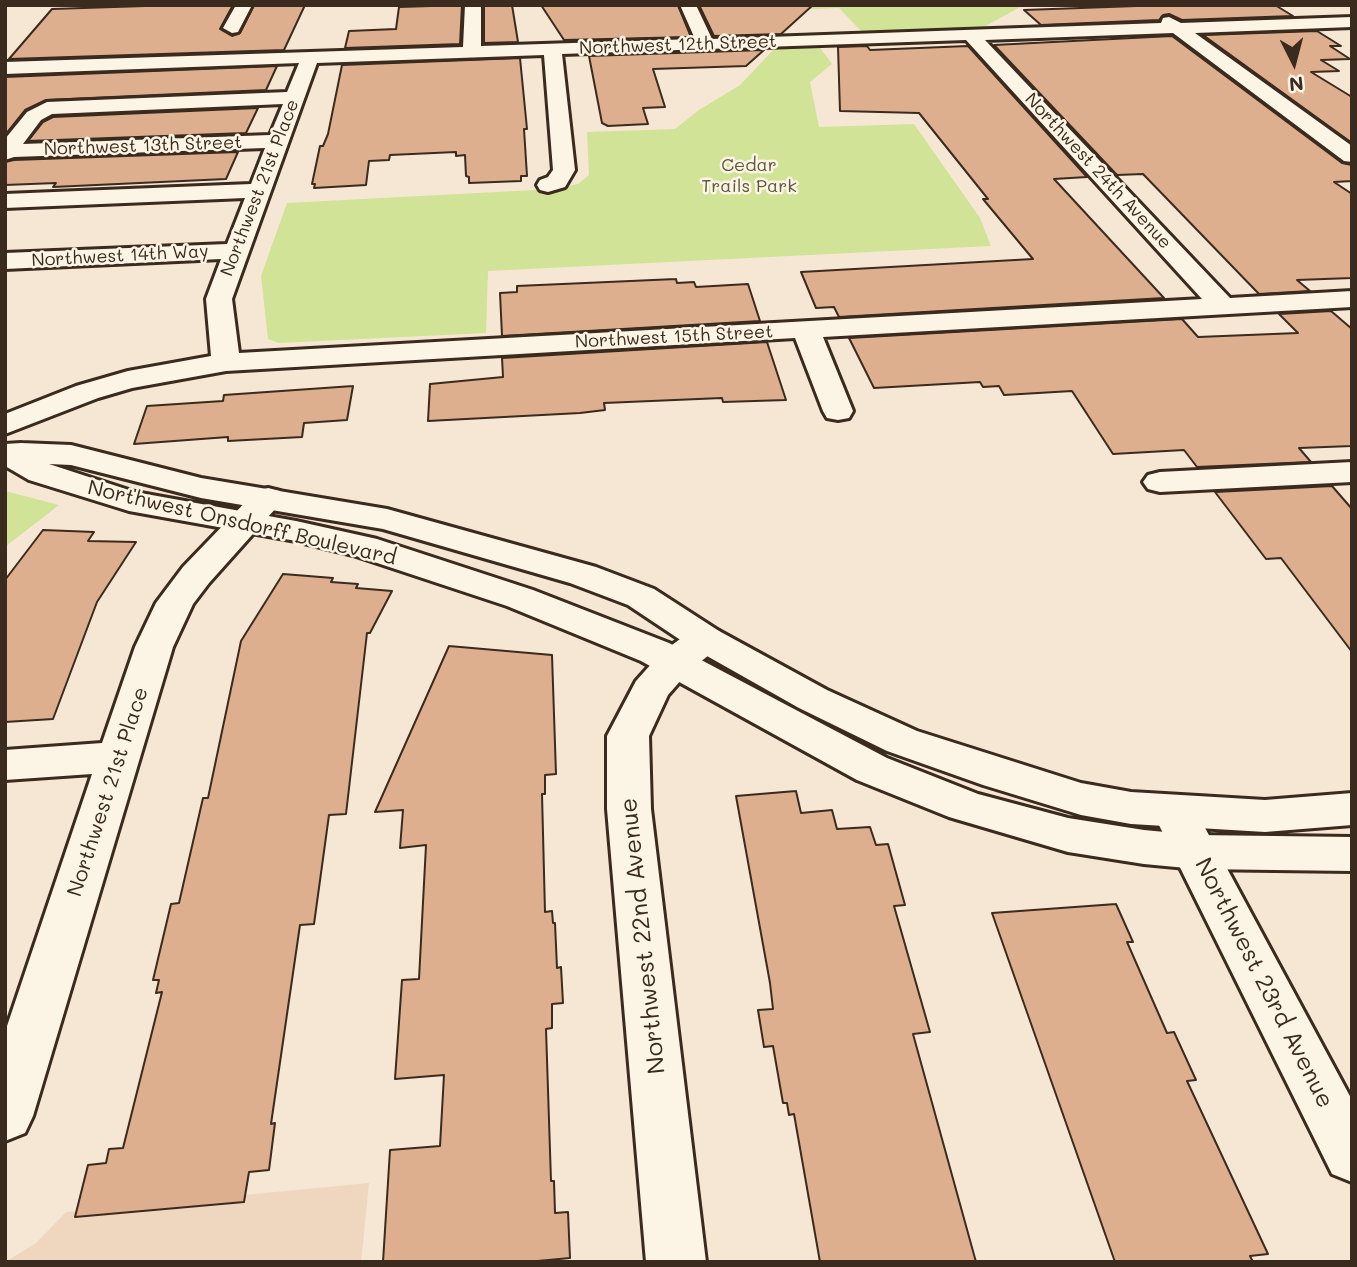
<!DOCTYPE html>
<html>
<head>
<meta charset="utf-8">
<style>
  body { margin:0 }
  #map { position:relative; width:1357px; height:1267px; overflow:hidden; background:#f6e7d4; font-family:Mali,sans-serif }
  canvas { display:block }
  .frame { position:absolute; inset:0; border:7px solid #3b2a1e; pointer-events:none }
  .north { position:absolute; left:1259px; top:28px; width:70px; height:70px; -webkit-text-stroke:5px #fcf5e5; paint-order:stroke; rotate:174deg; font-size:19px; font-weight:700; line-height:28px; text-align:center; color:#3b2a1e }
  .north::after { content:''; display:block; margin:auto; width:24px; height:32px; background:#3b2a1e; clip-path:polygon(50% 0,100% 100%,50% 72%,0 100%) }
</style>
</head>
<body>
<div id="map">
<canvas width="1357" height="1267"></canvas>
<div class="frame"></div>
<div class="north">N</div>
</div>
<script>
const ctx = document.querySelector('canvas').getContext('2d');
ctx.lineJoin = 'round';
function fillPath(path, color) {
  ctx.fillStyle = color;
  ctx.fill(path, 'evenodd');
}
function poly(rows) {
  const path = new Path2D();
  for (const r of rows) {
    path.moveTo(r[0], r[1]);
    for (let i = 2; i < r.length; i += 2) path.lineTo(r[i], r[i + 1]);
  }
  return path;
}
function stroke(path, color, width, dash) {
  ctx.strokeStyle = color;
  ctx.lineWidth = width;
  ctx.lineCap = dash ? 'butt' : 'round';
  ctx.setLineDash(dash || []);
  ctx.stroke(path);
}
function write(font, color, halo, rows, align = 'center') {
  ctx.font = font + ' Mali,sans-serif';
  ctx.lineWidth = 5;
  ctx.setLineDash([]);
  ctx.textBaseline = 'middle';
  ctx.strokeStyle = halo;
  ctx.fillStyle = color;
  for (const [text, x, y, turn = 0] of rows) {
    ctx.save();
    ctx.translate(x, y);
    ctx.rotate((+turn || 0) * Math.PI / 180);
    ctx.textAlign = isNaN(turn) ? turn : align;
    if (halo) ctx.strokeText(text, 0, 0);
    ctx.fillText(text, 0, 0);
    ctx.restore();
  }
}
fillPath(poly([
  [369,1183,361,1262,5,1262,36,1243,66,1212]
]), '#efd6bf');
fillPath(poly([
  [792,5,1024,5,982,28,862,32,839,8,796,10],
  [819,46,832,64,810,82,819,127,914,124,980,218,991,246,488,271,486,333,279,343,268,339,261,276,287,203,554,189,578,184,589,175,587,132,675,129,699,110,740,85,776,47],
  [5,491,59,505,5,547]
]), '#d1e397');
const building = poly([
  [176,5,233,5,220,29,232,36,240,33,254,5,305,5,284,50,9,59,52,9,176,5],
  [462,5,460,44,345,48,349,31,396,29,399,7,462,5],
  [484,5,512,5,518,42,484,43,484,5],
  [541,5,678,5,691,37,564,40,541,5],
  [699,5,813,5,781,34,714,36,699,5],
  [1165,5,1275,5,1293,16,1182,20,1169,14,1163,15,1159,20,1041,25,1024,10,1165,5],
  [1317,31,1341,46,1330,46,1350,59,1321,60,1339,71,1311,72,1352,97,1352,143,1203,35,1317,31],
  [1172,36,1342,163,1352,165,1352,181,1334,182,1352,194,1352,278,1297,280,1310,291,1259,294,1143,174,1117,175,994,45,1172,36],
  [867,46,870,50,968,46,1087,177,1054,179,1164,298,839,317,834,307,816,308,801,272,1033,259,983,199,988,199,919,113,840,111,838,47,867,46],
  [764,50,746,66,653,69,665,107,643,108,648,124,608,126,602,123,589,56,764,50],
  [520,58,527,129,524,129,527,176,521,176,521,181,469,183,469,177,466,176,465,155,456,156,456,152,390,155,389,160,369,161,366,185,314,188,315,184,312,184,320,146,323,146,328,134,342,65,520,58],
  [277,66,266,90,46,100,25,110,5,135,5,77,277,66],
  [258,108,246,133,28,141,43,122,53,117,258,108],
  [238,152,226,179,53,187,56,183,5,185,5,162,14,160,238,152],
  [676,279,677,283,694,282,696,287,748,284,760,321,502,336,500,293,517,292,517,286,676,279],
  [1331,311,1352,329,1352,446,1299,448,1311,462,1197,467,1184,450,1113,454,1072,391,1004,395,999,386,983,387,980,382,874,388,849,338,1182,319,1198,337,1298,333,1279,314,1331,311],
  [767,342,786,400,723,402,722,398,604,403,605,410,580,413,428,421,430,384,503,377,502,358,767,342],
  [353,386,347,420,304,423,302,437,228,441,228,437,134,444,147,406,223,401,224,395,353,386],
  [1332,486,1352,509,1352,652,1281,558,1266,559,1215,492,1332,486],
  [43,530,94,532,88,541,136,542,97,602,53,719,5,722,5,580,43,530],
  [283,574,333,578,331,582,358,584,356,588,392,591,370,633,367,633,346,814,329,815,314,924,300,925,271,1124,275,1123,269,1170,249,1172,244,1202,75,1217,88,1165,106,1163,109,1149,123,1148,162,992,156,993,159,980,153,980,171,904,179,903,203,798,208,798,241,641,283,574],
  [449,646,552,655,556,774,545,775,545,794,542,794,545,912,552,911,553,923,555,923,557,968,561,967,563,1003,552,1004,552,1028,546,1029,551,1181,554,1181,555,1213,568,1212,570,1258,527,1262,383,1262,390,1150,440,1146,444,1075,395,1079,402,980,419,979,426,845,400,848,403,810,375,812,449,646],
  [796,791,801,813,832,810,837,829,870,827,876,845,888,844,905,905,894,906,930,1032,913,1034,976,1262,820,1262,794,1114,789,1115,787,1103,783,1103,773,1046,764,1047,758,1010,773,1009,770,983,736,796,796,791],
  [1116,904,1133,942,1127,942,1167,1033,1174,1032,1196,1080,1187,1081,1268,1254,1250,1256,1253,1262,1115,1262,992,913,1116,904]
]);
fillPath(building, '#deaf8f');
stroke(building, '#3b2a1e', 2);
const street = poly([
  [236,5,252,5,238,32,232,33,223,28,236,5],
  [465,5,481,5,481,46,695,39,680,5,696,5,712,39,1161,23,1163,18,1169,17,1181,23,1352,17,1352,27,1195,33,1352,146,1352,162,1344,161,1173,33,985,40,1230,298,1352,291,1352,307,823,337,853,411,849,418,838,420,827,418,823,411,795,338,226,371,132,388,98,398,5,434,5,414,76,386,128,371,211,356,206,299,221,259,5,269,5,253,227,244,245,198,5,208,5,194,251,184,265,148,14,157,5,160,5,139,27,112,47,102,287,92,299,63,5,74,5,62,463,47,465,5],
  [966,40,1202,299,239,353,232,299,317,63,544,55,553,170,548,177,540,180,537,185,540,190,548,192,565,187,575,170,562,54,966,40],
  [283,104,270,135,23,144,41,120,52,114,283,104],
  [1352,462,1352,482,1160,492,1148,489,1143,482,1148,475,1160,472,1352,462],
  [268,488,280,491,285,498,209,583,193,604,173,647,33,1116,25,1133,5,1141,5,1032,92,774,5,780,5,750,102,743,135,647,156,603,183,567,256,491,268,488],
  [705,627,719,631,724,639,719,647,689,671,668,695,649,736,651,809,706,1262,646,1262,607,809,607,736,636,681,661,653,691,631,705,627],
  [1174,795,1190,800,1352,1100,1352,1182,1332,1174,1152,811,1158,800,1174,795]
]);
const secondary = poly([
  [21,443,71,445,201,478,387,509,596,567,654,589,719,631,827,690,917,731,1081,783,1131,792,1265,800,1352,793,1352,825,1265,832,1131,824,1081,815,983,785,887,751,799,708,691,647,628,605,570,583,383,529,201,498,71,465,49,464,135,492,296,521,377,539,533,590,669,643,887,758,978,794,1068,818,1144,830,1197,835,1352,837,1352,871,1197,869,1144,864,1068,852,949,817,857,780,641,661,507,606,353,555,296,541,129,511,29,480,5,466,5,444,21,443]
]);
stroke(street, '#3b2a1e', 6);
stroke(secondary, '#3b2a1e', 6);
fillPath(street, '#fcf5e5');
fillPath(secondary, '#fcf5e5');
write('18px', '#3b2a1e', '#fcf5e5', [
  ["Northwest 12th Street",678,45,-2],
  ["Northwest 13th Street",143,146,-2],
  ["Northwest 24th Avenue",1098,171,47],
  ["Northwest 21st Place",260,188,-69],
  ["Northwest 14th Way",120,256,-3],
  ["Northwest 15th Street",674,337,-3]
]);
write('18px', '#60583c', '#fcf5e5', [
  ["Cedar",749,165],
  ["Trails Park",749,186]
]);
write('21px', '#3b2a1e', '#fcf5e5', [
  ["Northwest Onsdorff Boulevard",242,523,13],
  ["Northwest 21st Place",108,792,-72]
]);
write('24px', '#3b2a1e', '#fcf5e5', [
  ["Northwest 22nd Avenue",643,936,-96],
  ["Northwest 23rd Avenue",1264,983,63]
]);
</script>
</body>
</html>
